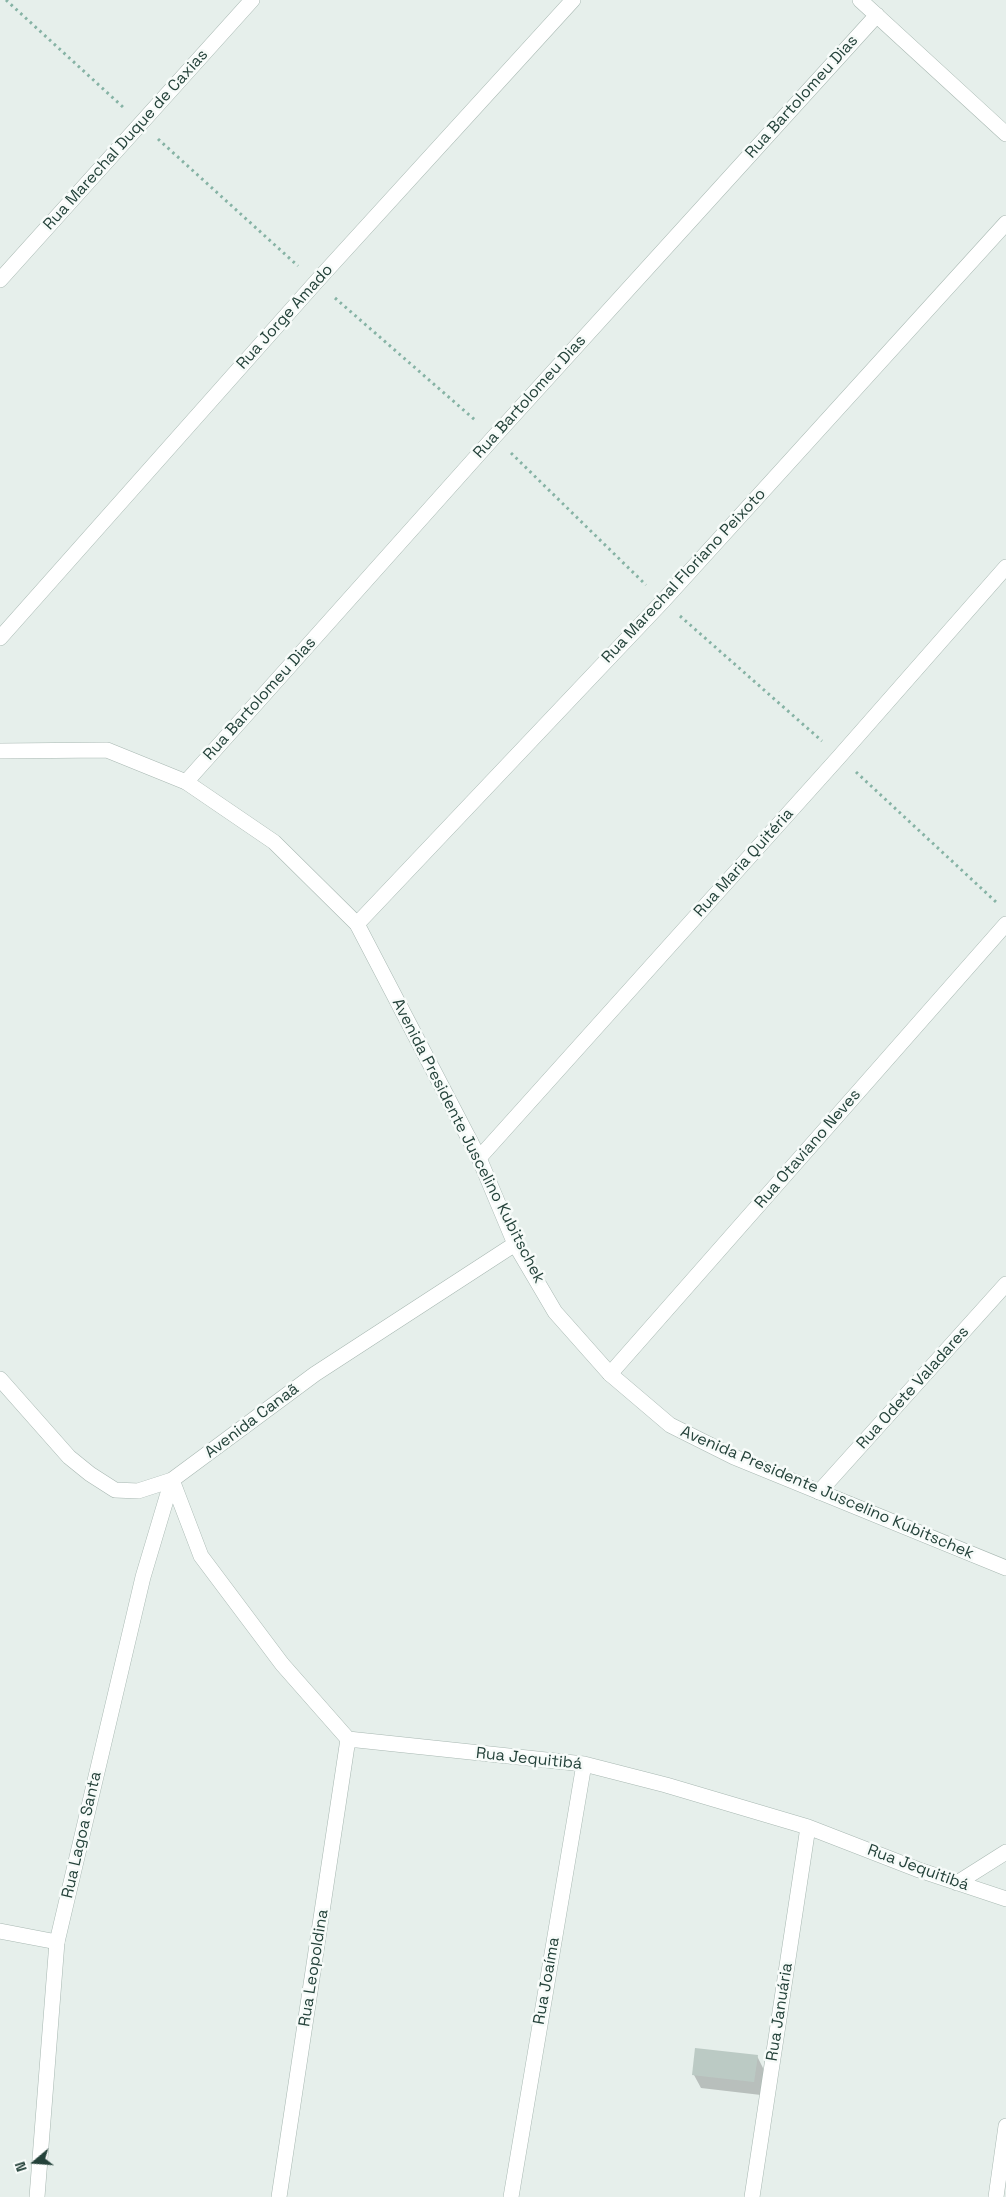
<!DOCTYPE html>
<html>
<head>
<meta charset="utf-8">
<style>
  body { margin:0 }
  #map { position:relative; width:1006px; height:2197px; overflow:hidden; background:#e6efeb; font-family:"Space Grotesk",sans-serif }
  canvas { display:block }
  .north { position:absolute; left:10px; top:2137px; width:50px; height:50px; -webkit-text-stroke:4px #f7fbf9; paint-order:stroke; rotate:252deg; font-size:14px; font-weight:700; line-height:20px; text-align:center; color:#24423a }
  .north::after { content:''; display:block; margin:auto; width:18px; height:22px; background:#24423a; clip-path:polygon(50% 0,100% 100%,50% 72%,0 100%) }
</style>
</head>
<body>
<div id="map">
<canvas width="1006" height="2197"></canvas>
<div class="north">N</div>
</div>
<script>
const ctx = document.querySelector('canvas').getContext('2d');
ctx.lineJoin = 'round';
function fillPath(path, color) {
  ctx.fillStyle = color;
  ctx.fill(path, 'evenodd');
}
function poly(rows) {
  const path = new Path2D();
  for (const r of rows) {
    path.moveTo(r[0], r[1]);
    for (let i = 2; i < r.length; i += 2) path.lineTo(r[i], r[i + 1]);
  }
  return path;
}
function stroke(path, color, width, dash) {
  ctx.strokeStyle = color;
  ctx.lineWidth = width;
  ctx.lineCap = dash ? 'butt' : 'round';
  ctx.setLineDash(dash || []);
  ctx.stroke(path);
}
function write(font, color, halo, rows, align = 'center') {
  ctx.font = font + ' "Space Grotesk",sans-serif';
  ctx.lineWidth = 5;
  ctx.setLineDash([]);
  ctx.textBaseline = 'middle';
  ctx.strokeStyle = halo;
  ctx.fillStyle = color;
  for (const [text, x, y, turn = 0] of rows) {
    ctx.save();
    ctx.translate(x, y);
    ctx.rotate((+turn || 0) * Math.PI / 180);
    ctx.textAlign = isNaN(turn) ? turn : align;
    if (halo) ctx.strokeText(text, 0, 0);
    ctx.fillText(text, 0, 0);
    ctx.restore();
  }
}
fillPath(poly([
  [757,2056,764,2070,761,2095,701,2088,694,2075]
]), '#0003');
fillPath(poly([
  [695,2048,758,2055,754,2082,692,2075]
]), '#bbcac4');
const service = poly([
  [0,1931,57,1942]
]);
const minor = poly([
  [860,0,1006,134],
  [0,280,252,0],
  [0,638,316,282,573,0],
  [186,782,494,437,877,15],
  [357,924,663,601,1006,223],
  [479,1158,839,757,1006,567],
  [610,1374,1006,924],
  [172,1480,201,1556,282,1664,348,1739,584,1764,666,1785,808,1827,919,1870,1006,1899],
  [819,1492,1006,1284],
  [957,1883,1006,1852],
  [37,2197,57,1942,143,1577,172,1480],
  [279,2197,348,1739],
  [511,2197,584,1764],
  [752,2197,808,1827],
  [996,2197,1006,2126]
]);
const tertiary = poly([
  [0,751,107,750,186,782,274,842,357,924,479,1158,515,1244,555,1312,610,1374,670,1425,734,1457,1006,1568],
  [0,1379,69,1457,90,1474,115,1490,138,1491,172,1480,315,1374,515,1244]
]);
stroke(service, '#a8b8b2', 16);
stroke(minor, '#a8b8b2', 16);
stroke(tertiary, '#a8b8b2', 16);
stroke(poly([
  [6,0,124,108],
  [158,139,298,266],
  [335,298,475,420],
  [511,453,646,585],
  [680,616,822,741],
  [856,772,996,902]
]), '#86b3a5', 3, [2.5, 4]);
stroke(service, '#fff', 15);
stroke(minor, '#fff', 15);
stroke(tertiary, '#fff', 15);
write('16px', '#24423a', '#f7fbf9', [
  ["Rua Bartolomeu Dias",802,97,-48],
  ["Rua Marechal Duque de Caxias",126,140,-48],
  ["Rua Jorge Amado",285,317,-48],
  ["Rua Bartolomeu Dias",530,397,-48],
  ["Rua Marechal Floriano Peixoto",684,576,-47],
  ["Rua Bartolomeu Dias",260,699,-48],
  ["Rua Maria Quitéria",744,863,-48],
  ["Avenida Presidente Juscelino Kubitschek",468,1141,63],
  ["Rua Otaviano Neves",808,1149,-49],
  ["Rua Odete Valadares",913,1388,-48],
  ["Avenida Canaã",252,1421,-37],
  ["Avenida Presidente Juscelino Kubitschek",827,1493,23],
  ["Rua Jequitibá",529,1759,6],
  ["Rua Lagoa Santa",82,1835,-77],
  ["Rua Jequitibá",918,1868,20],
  ["Rua Leopoldina",314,1968,-81],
  ["Rua Joaíma",547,1981,-80],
  ["Rua Januária",780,2012,-81]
]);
</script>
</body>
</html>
